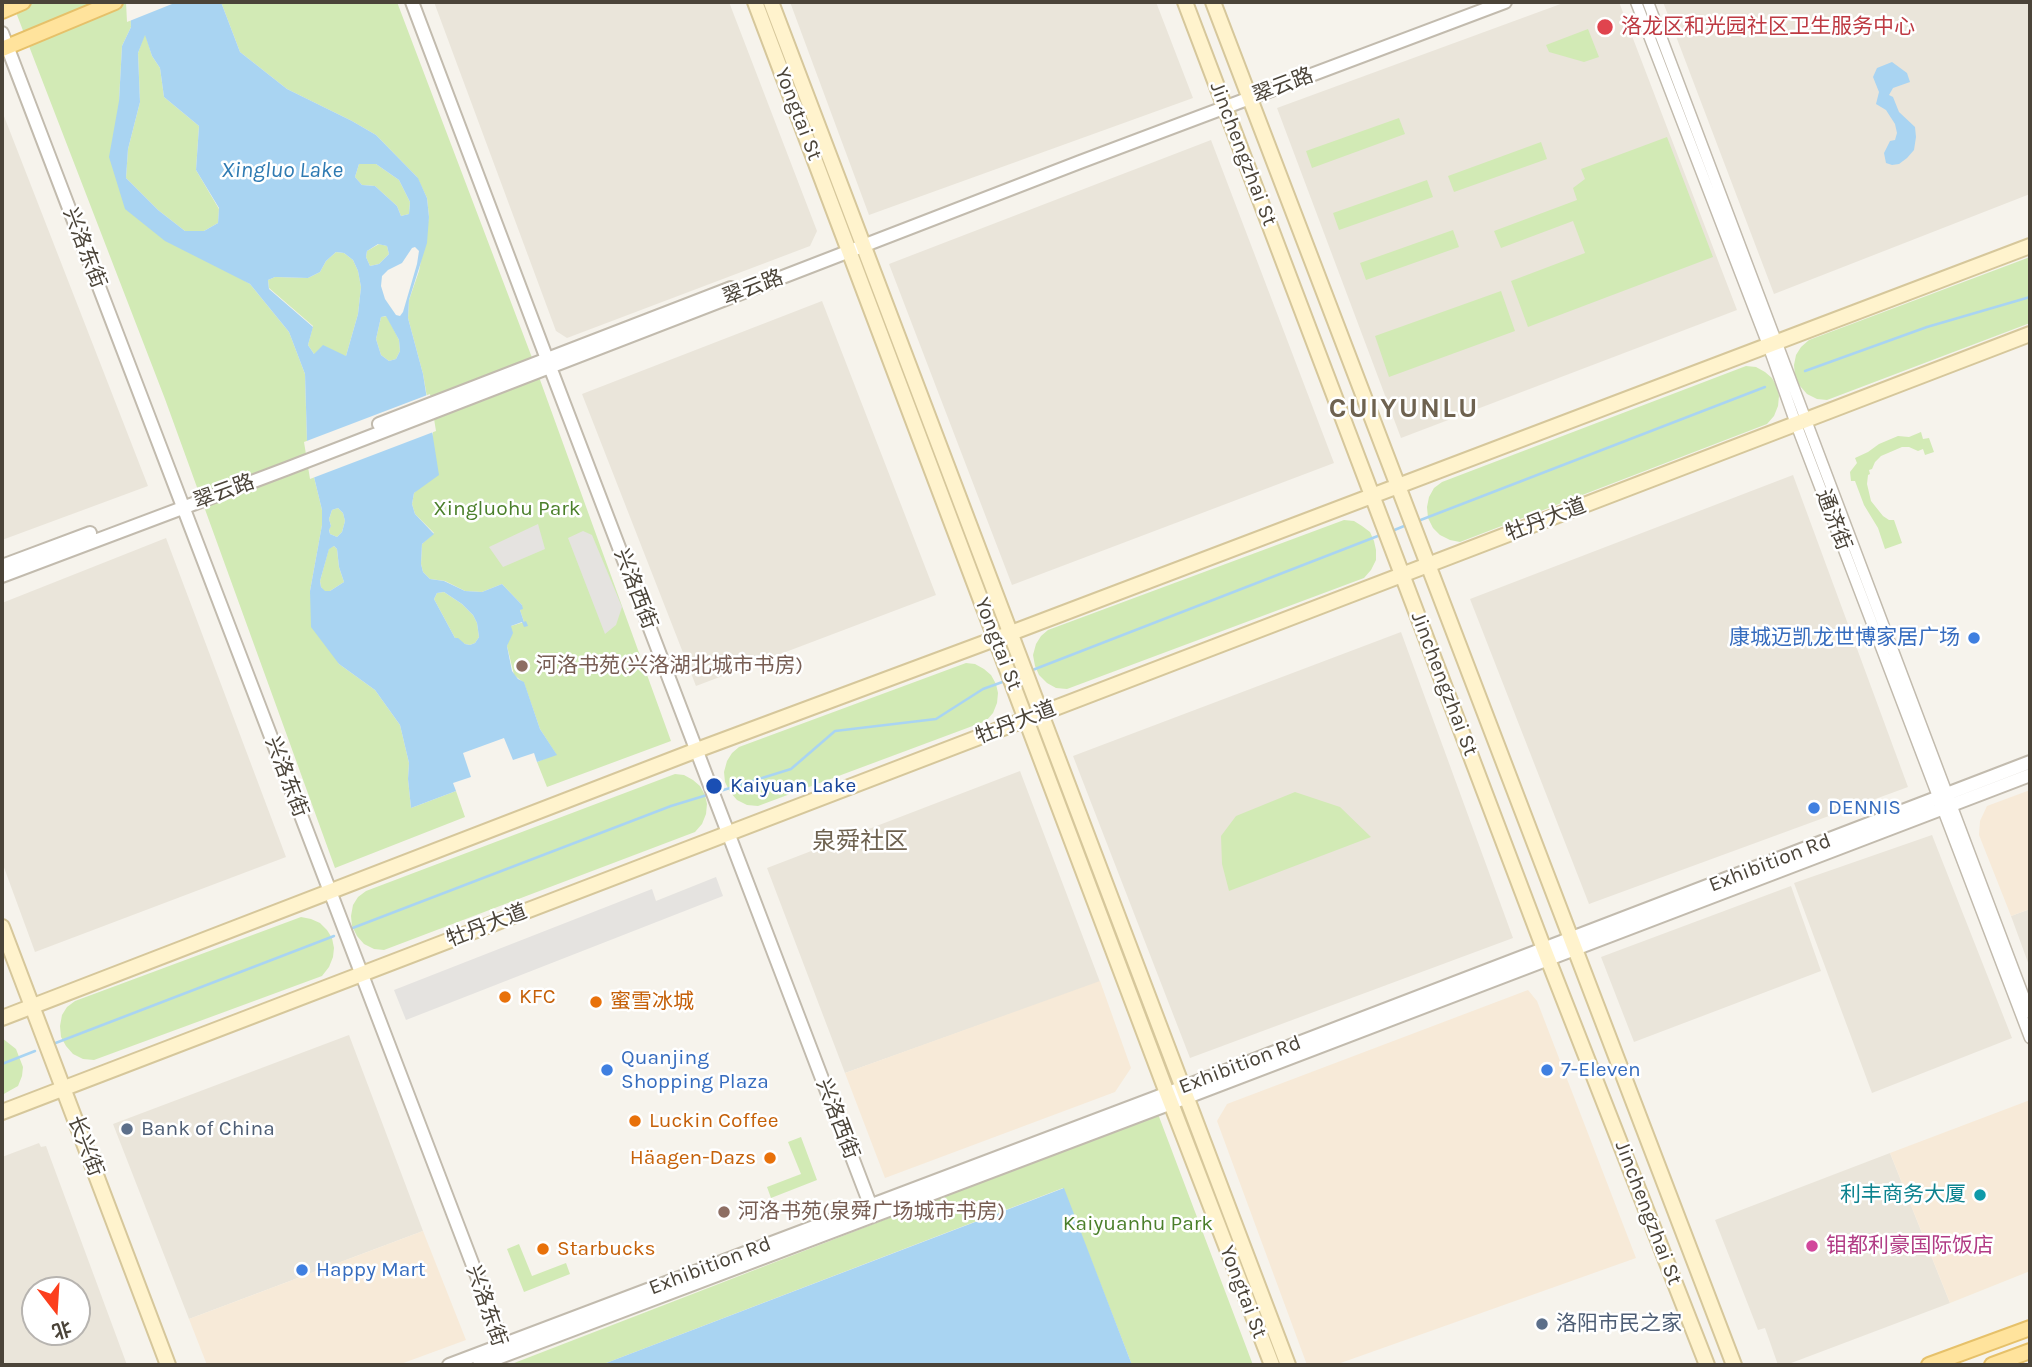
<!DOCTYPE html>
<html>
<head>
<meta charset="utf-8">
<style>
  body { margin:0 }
  #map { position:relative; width:2032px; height:1367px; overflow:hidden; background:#f6f3ec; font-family:Karla,"Noto Sans SC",sans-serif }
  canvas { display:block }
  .frame { position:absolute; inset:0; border:4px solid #4b4439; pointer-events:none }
  .north { position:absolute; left:21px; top:1276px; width:70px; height:70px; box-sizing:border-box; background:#fff; border:2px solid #b7b4b0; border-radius:50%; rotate:163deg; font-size:19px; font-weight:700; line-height:28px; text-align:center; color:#4b4439 }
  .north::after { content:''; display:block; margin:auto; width:24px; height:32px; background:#fc3f1d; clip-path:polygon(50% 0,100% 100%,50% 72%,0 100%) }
</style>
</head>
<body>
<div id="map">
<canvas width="2032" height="1367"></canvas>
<div class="frame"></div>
<div class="north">北</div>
</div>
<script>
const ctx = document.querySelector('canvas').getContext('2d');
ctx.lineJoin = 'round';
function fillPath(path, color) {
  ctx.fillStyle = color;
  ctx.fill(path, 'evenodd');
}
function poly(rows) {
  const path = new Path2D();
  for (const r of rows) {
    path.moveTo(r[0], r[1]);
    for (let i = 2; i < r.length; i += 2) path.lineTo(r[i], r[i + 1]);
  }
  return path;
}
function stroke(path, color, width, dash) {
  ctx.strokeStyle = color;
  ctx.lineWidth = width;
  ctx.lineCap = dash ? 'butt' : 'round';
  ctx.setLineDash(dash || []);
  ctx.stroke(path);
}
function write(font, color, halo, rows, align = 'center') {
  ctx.font = font + ' Karla,"Noto Sans SC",sans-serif';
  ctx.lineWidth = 5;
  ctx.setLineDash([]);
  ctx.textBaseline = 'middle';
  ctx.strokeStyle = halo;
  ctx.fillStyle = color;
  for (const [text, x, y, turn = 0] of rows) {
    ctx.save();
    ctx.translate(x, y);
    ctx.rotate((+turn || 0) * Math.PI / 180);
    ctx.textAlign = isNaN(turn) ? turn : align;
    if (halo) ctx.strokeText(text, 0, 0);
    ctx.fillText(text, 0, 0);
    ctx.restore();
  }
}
fillPath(poly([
  [434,2,729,2,817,231,810,246,567,338,556,331],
  [790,2,1156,2,1193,98,869,215],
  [1566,2,1619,2,1737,310,1401,438,1277,108],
  [1663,2,2030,2,2030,194,1774,294],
  [2,111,148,486,2,540],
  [1211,140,1334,463,1012,585,889,264],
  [822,301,936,595,696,686,582,394],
  [1793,475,1908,787,1589,904,1470,599],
  [166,538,286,857,35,952,2,862,2,603],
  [1401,632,1513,938,1190,1058,1073,756],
  [1020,771,1100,982,845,1073,767,868],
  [1932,835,2012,1038,1872,1093,1794,883],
  [1791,886,1821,971,1634,1042,1601,957],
  [2030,909,2030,968,2011,916],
  [349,1035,423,1231,189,1319,113,1124],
  [39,1143,41,1147,46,1146,127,1365,2,1365,2,1157],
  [35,1290,77,1290,77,1332,35,1332],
  [1890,1153,1950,1303,1786,1365,1778,1365,1765,1328,1758,1330,1715,1220]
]), '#eae5da');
fillPath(poly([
  [2030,790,2030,909,2011,916,1979,835,1980,821,1987,806],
  [1100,981,1131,1068,1115,1092,885,1178,845,1073],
  [1528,990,1537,1001,1636,1258,1335,1365,1307,1365,1217,1121,1227,1104],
  [2030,1100,2030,1271,1950,1303,1890,1153],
  [423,1231,466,1340,398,1365,207,1365,189,1319]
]), '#f7ead8');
fillPath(poly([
  [12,2,130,2,131,27,122,46,119,101,125,208,250,284,289,332,305,374,307,441,314,477,322,510,322,525,310,591,339,664,375,690,400,725,409,763,408,779,411,808,456,791,465,817,335,868,165,399],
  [221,2,397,2,531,355,671,741,547,787,537,762,556,754,540,729,524,683,514,675,507,646,511,626,524,622,520,610,522,605,502,584,482,592,465,591,445,581,430,579,423,572,421,564,422,544,434,533,415,514,412,504,414,493,422,485,433,432,423,374,408,318,409,300,419,271,429,217,427,198,417,177,376,135,352,121,287,89,240,52],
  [1588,29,1599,57,1584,62,1549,52,1546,45],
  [145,33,152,56,160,68,164,97,199,126,196,170,219,209,218,223,204,231,185,231,158,210,126,178,128,149,140,102,138,53],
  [1399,118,1405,134,1312,168,1306,151],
  [1667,137,1713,257,1528,327,1511,281,1585,253,1573,221,1501,248,1494,231,1577,200,1573,188,1585,179,1581,169],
  [1541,142,1547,159,1454,192,1448,176],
  [359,164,376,164,399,180,410,202,409,214,401,216,397,206,375,186,362,185,355,177],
  [1427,180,1433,197,1339,230,1333,213],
  [1453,230,1459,247,1366,280,1360,263],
  [379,244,387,246,389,254,379,264,370,266,366,257,367,251],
  [336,252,344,253,353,260,358,271,361,287,358,314,346,356,314,354,308,345,313,326,269,288,268,280,275,277,308,278,320,272,326,261],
  [2030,257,2030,323,1827,400,1817,399,1807,394,1800,386,1795,376,1794,365,1796,355,1801,347,1809,340],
  [1501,291,1515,331,1389,377,1375,336],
  [387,316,399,340,400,351,396,359,389,361,381,355,376,339,381,317],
  [1746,366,1756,367,1765,372,1772,378,1777,387,1779,396,1778,406,1774,416,1767,424,1460,542,1450,540,1440,535,1433,528,1428,518,1427,507,1429,497,1434,488,1442,482],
  [1921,432,1923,439,1929,438,1934,452,1925,455,1923,449,1918,451,1909,447,1902,447,1881,456,1875,462,1872,469,1869,470,1870,474,1868,475,1867,484,1871,501,1883,516,1889,520,1894,520,1902,543,1885,549,1878,528,1864,505,1855,481,1851,481,1850,472,1857,463,1855,458,1868,452,1879,444,1898,436,1909,437],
  [338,508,343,513,345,521,342,532,337,537,330,534,329,529,331,526,329,519,332,510],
  [1344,520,1354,521,1362,526,1370,532,1374,541,1376,550,1376,560,1371,570,1364,578,1067,689,1056,688,1047,683,1039,675,1035,666,1033,655,1036,644,1041,636,1048,630],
  [334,546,337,549,339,567,344,582,330,591,324,591,321,587,320,581,329,548],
  [444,592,462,604,473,615,477,623,479,637,475,643,470,645,465,644,455,638,434,599,437,593],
  [966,663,975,664,984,669,991,675,996,684,998,693,997,703,993,713,986,721,758,806,747,805,737,800,730,792,725,782,724,772,727,761,732,753,739,747],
  [675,774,684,775,693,780,700,786,705,795,707,804,706,814,702,824,695,832,384,950,374,949,364,944,357,936,352,926,351,916,353,905,358,897,366,891],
  [1295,792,1340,807,1371,837,1229,891,1222,864,1221,836,1236,816],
  [301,917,311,919,320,923,327,930,332,938,334,948,333,957,329,967,322,976,94,1060,83,1059,73,1054,66,1046,61,1037,60,1026,62,1015,67,1007,75,1001],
  [2,1038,16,1049,23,1067,22,1076,18,1086,2,1095],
  [1158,1114,1253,1365,1132,1365,1063,1188,601,1365,509,1365],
  [801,1137,817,1180,771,1198,767,1187,801,1174,788,1142],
  [519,1244,532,1276,566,1263,570,1274,524,1292,507,1249]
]), '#d2eab5');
fillPath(poly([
  [538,524,545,549,503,567,489,547],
  [583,531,592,535,622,607,616,625,605,634,568,538],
  [716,877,723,896,406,1020,394,990,652,889,656,901]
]), '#e5e3e0');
fillPath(poly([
  [130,2,221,2,240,52,287,89,352,121,376,135,418,178,427,198,429,217,427,243,409,300,408,318,423,374,439,475,414,493,412,504,415,514,434,534,422,544,421,564,423,572,430,579,444,581,465,591,482,592,502,584,522,605,523,609,520,610,524,622,526,621,528,626,524,627,522,622,511,626,513,633,507,646,512,671,518,679,524,682,540,729,557,755,537,762,534,753,513,760,504,738,463,753,471,777,453,783,456,791,411,808,408,779,409,763,400,725,375,690,339,664,311,627,310,591,322,525,322,510,314,477,307,441,305,374,289,332,250,284,165,241,125,209,109,157,119,101,122,46,131,27],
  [145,35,152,56,160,68,164,97,199,126,196,170,219,208,218,223,204,231,185,231,158,210,126,178,128,149,140,102,138,53],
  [359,164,376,164,399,180,410,202,409,214,401,216,397,206,375,186,362,185,355,177],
  [378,244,387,246,389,254,379,264,370,266,366,257,367,251],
  [415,247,419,251,417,264,403,312,400,316,396,315,385,299,381,286,382,276,388,270,402,263,412,248],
  [336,252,344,253,353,260,358,271,361,287,358,314,346,356,323,345,314,354,308,345,313,327,269,289,268,280,275,277,308,278,320,272,326,261],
  [386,316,399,340,400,351,396,359,389,361,381,355,376,339,381,317],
  [338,508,343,513,345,521,342,532,337,537,330,534,329,530,331,526,329,519,332,510],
  [334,546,337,549,339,567,344,582,330,591,325,591,321,587,320,581,329,549],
  [444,592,462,604,473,615,477,623,479,637,475,643,470,645,465,644,458,638,455,638,434,599,437,593],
  [1892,62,1907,73,1910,82,1893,88,1889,95,1893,97,1899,112,1915,127,1916,137,1914,150,1907,158,1899,164,1892,165,1886,163,1884,153,1890,141,1895,140,1897,133,1895,124,1886,110,1876,104,1879,92,1873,77,1877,68],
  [1064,1188,1132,1365,601,1365]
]), '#a9d4f2');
fillPath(poly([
  [126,2,177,2,127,22],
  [430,394,436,431,310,479,304,442]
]), '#f6f3ec');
stroke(poly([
  [1805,371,1927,327,2030,297],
  [1418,521,1765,387],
  [1392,531,1409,524],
  [1030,671,1383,534],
  [717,792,791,769,835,731,936,719,983,689,1008,680],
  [350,929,671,806,707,795],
  [53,1044,334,936],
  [2,1064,35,1051]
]), '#a9d4f2', 2.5);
const minor = poly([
  [1636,2,1768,345,1796,424,2030,1038],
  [1648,2,2030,1013]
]);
const tertiary = poly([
  [412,2,550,367,873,1212],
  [2,33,503,1344,503,1352],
  [379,424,731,288],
  [2,566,90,533],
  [2,576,286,469,1080,162,1505,2],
  [449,1365,1181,1088,2030,762],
  [479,1365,1185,1098,2030,775]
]);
const secondary = poly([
  [755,2,1167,1093,1272,1365],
  [771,2,1288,1365],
  [1185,2,1544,949,1707,1365],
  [1213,2,1734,1365],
  [2,927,168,1365],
  [2,1018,697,750,1011,633,2030,246],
  [2,1112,2030,334]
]);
const primary = poly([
  [2,11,23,2],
  [2,49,115,2],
  [1929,1365,2030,1328],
  [1992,1365,2030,1351]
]);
stroke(minor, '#c2bbae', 13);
stroke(tertiary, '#c2bbae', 16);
stroke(secondary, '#d6c79b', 18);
stroke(primary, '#e6c16a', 18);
stroke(minor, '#fff', 10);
stroke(tertiary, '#fff', 12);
stroke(secondary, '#fff3cd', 14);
stroke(primary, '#ffe39c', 14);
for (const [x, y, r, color] of [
  [1605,27,9,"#e0444e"],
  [1974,638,7,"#3f7fe0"],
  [522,666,7,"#8d6e63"],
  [714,786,9,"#1a4fb4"],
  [1814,808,7,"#3f7fe0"],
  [505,997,7,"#e8710a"],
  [596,1002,7,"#e8710a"],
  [607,1070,7,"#3f7fe0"],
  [1547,1070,7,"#3f7fe0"],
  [635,1121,7,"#e8710a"],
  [127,1129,7,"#5c6f8a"],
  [770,1158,7,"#e8710a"],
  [1980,1195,7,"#0f9aa8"],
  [724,1212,7,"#8d6e63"],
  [1812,1246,7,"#d1479c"],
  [543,1249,7,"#e8710a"],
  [302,1270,7,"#3f7fe0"],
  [1542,1324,7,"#5c6f8a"]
]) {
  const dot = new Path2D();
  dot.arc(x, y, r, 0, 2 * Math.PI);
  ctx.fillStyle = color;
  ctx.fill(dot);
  stroke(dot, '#fff', 2.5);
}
write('21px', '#be3a42', '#fff', [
  ["洛龙区和光园社区卫生服务中心",1621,27]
], 'left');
write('21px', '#4b4439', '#fff', [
  ["翠云路",1283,86,-21],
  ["Yongtai St",798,114,69],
  ["Jinchengzhai St",1243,154,69],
  ["兴洛东街",84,248,69],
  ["翠云路",753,288,-21],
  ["翠云路",224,492,-20],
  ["牡丹大道",1546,520,-21],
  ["通济街",1833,520,69],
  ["兴洛西街",635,589,69],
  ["Yongtai St",998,644,69],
  ["Jinchengzhai St",1444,684,69],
  ["牡丹大道",1016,723,-21],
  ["兴洛东街",286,777,69],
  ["Exhibition Rd",1770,863,-21],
  ["牡丹大道",487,926,-21],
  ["Exhibition Rd",1240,1065,-21],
  ["兴洛西街",837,1119,69],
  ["长兴街",85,1146,69],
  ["Jinchengzhai St",1648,1213,69],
  ["Exhibition Rd",710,1266,-21],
  ["Yongtai St",1243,1292,69],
  ["兴洛东街",486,1306,71]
]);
write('21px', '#4a7f2a', '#fff', [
  ["Xingluohu Park",507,509],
  ["Kaiyuanhu Park",1138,1224]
]);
write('21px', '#366cbe', '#fff', [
  ["康城迈凯龙世博家居广场",1960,638,"right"],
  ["DENNIS",1828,808],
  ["Quanjing",621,1058],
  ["Shopping Plaza",621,1082],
  ["7-Eleven",1561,1070],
  ["Happy Mart",316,1270]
], 'left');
write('21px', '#785e54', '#fff', [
  ["河洛书苑(兴洛湖北城市书房)",536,666],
  ["河洛书苑(泉舜广场城市书房)",738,1212]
], 'left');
write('21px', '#164399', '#fff', [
  ["Kaiyuan Lake",730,786]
], 'left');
write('21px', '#c56008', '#fff', [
  ["KFC",519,997],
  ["蜜雪冰城",610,1002],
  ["Luckin Coffee",649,1121],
  ["Häagen-Dazs",756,1158,"right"],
  ["Starbucks",557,1249]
], 'left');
write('21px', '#4e5e75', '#fff', [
  ["Bank of China",141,1129],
  ["洛阳市民之家",1556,1324]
], 'left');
write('21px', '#0d838f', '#fff', [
  ["利丰商务大厦",1966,1195]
], 'right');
write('21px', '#b23c85', '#fff', [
  ["钼都利豪国际饭店",1826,1246]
], 'left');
write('italic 23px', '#2e7ab2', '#fff', [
  ["Xingluo Lake",282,170]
]);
write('24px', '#6e6250', '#fff', [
  ["泉舜社区",860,842]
]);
ctx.letterSpacing = '2px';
write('bold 28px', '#6e6250', '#fff', [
  ["CUIYUNLU",1404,409]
]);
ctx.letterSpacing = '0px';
</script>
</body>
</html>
